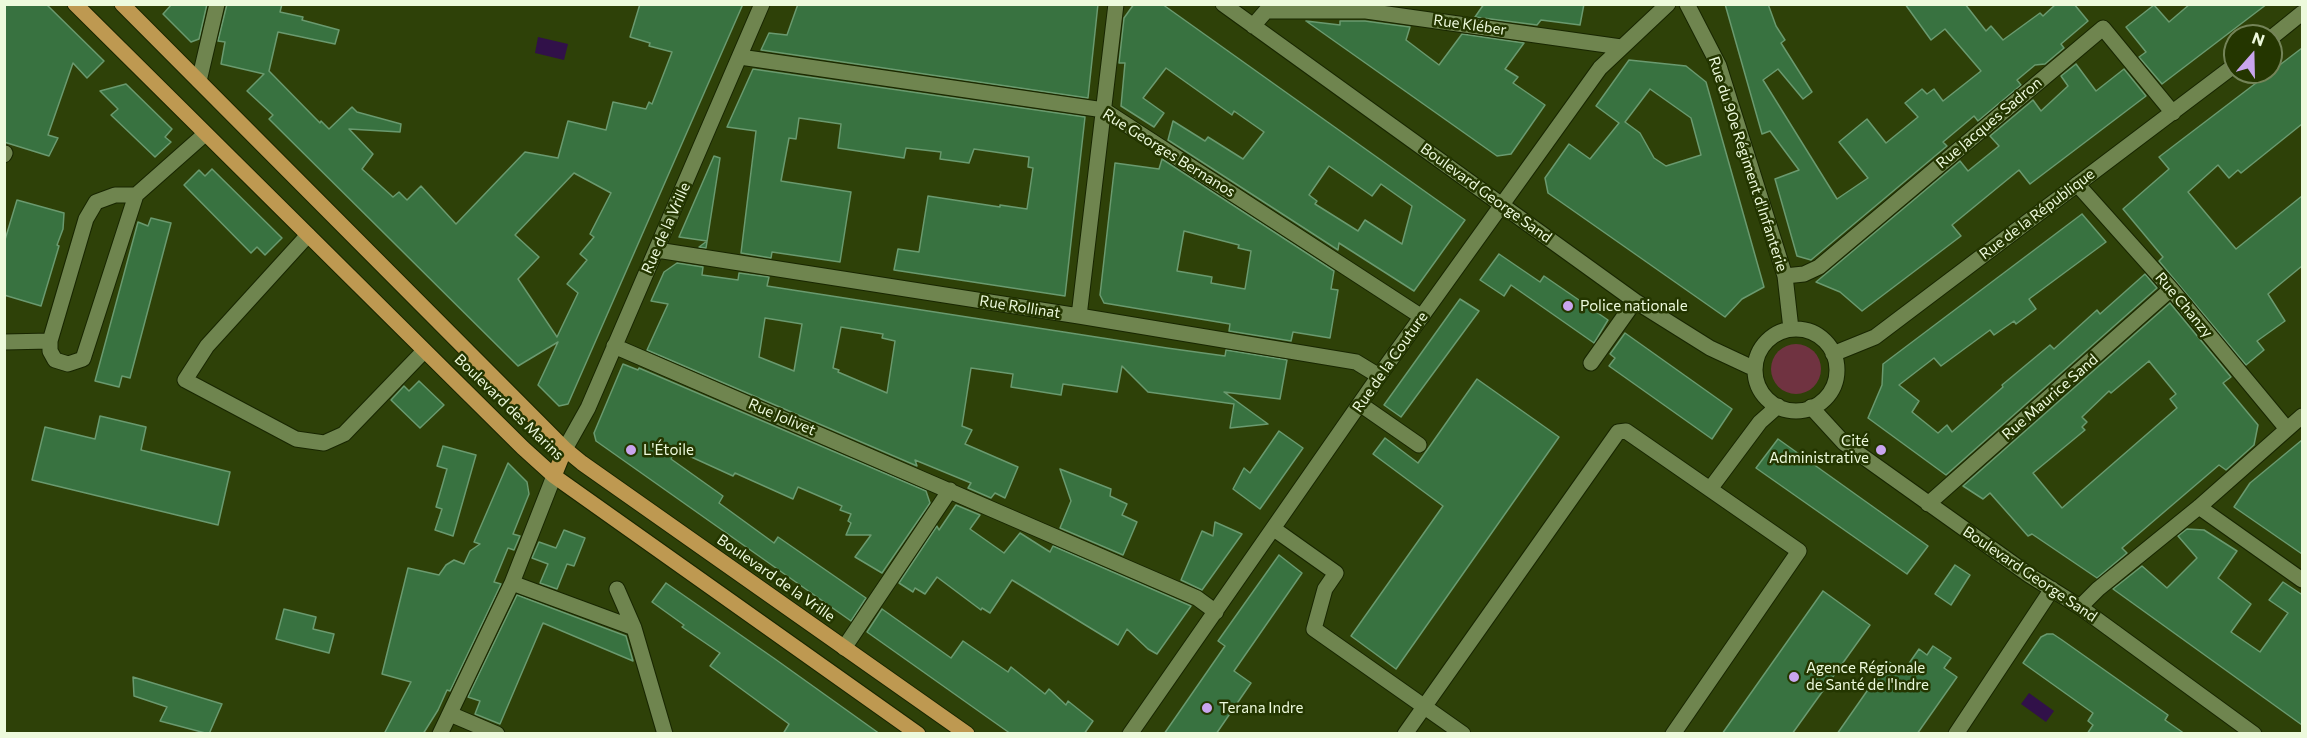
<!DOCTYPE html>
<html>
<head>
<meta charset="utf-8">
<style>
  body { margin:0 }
  #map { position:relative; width:2307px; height:738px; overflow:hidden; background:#2e4108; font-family:Commissioner,sans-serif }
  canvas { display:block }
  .frame { position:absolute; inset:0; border:6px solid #edfadc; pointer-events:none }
  .north { position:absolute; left:2223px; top:24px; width:60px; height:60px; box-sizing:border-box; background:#243600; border:2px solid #748458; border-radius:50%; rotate:20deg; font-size:16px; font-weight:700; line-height:24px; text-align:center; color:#edfadc }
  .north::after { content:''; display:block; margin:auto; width:21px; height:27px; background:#c9a5ee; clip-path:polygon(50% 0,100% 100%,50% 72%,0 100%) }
</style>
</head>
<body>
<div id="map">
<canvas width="2307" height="738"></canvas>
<div class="frame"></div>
<div class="north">N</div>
</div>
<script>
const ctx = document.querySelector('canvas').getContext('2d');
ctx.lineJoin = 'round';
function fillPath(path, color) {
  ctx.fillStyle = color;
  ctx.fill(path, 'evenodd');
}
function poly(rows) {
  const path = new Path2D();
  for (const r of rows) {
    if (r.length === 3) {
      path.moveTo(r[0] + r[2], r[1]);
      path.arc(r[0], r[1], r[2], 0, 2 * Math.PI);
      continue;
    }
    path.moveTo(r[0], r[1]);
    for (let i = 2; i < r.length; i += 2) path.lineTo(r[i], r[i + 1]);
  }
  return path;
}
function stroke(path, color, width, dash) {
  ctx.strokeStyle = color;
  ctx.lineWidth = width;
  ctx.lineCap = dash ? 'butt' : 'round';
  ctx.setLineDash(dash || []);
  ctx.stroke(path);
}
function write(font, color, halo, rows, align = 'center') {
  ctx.font = font + ' Commissioner,sans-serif';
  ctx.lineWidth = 5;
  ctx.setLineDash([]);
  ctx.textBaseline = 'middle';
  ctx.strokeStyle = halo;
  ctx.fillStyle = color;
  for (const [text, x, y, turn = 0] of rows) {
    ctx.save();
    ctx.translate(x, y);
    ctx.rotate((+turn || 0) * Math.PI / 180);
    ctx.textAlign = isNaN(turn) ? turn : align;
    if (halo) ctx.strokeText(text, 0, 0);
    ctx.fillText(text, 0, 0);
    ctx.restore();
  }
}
fillPath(poly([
  [1796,369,25]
]), '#703341');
fillPath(poly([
  [538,37,568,44,564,60,535,53],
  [2029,693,2054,711,2046,722,2021,704]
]), '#311149');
const building = poly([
  [4,4,46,4,104,61,87,78,73,63,48,135,58,138,49,156,4,142,4,4],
  [172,4,207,4,199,39,191,42,163,14,172,4],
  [227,4,282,4,280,12,303,17,302,20,339,30,335,44,278,32,269,71,320,123,321,121,329,129,352,107,357,112,401,124,400,132,349,129,373,154,362,169,393,197,399,192,407,200,421,186,456,224,525,152,558,158,568,121,606,130,613,102,646,109,649,102,652,104,672,52,649,46,650,43,630,37,640,4,743,4,568,404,559,406,538,385,558,342,518,366,269,119,273,115,247,91,264,74,221,64,225,42,218,41,227,4],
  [574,173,611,193,590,234,594,237,580,254,587,260,567,284,578,293,557,337,518,279,539,257,515,235,574,173],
  [798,4,1098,4,1088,98,761,50,769,33,787,35,798,4],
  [1134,4,1162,4,1465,220,1414,291,1339,243,1338,250,1168,140,1173,121,1205,141,1208,137,1243,159,1264,132,1234,111,1232,115,1166,68,1143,98,1164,113,1154,127,1121,106,1125,63,1119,63,1124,18,1134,4],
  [1329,166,1372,196,1381,184,1412,206,1402,244,1365,220,1358,231,1315,204,1317,201,1309,195,1329,166],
  [1484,4,1584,4,1580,25,1541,20,1537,25,1475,17,1484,4],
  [1725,4,1768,4,1776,26,1785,40,1781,43,1812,92,1803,99,1778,69,1763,80,1837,199,1868,178,1839,142,1867,119,1886,143,1918,117,1905,103,1922,89,1927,94,1934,89,1943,101,1981,71,1945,29,1931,40,1905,4,1965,4,1986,31,1991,26,2003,40,2040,13,2043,16,2056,4,2074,4,2088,21,2061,44,2064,48,2045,64,2035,65,2017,80,2021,85,1978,121,1974,116,1943,142,1947,146,1811,260,1797,256,1775,179,1799,170,1770,131,1762,134,1725,4],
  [2190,4,2267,4,2162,84,2139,57,2146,52,2126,27,2154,5,2169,22,2190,4],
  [1306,21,1340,25,1340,21,1365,21,1410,27,1406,40,1439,65,1462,34,1524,43,1505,69,1518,77,1513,83,1545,105,1511,154,1497,156,1306,21],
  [2302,48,2302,124,2241,173,2238,170,2229,178,2218,165,2188,192,2236,249,2302,196,2302,266,2268,294,2285,321,2257,341,2264,350,2246,365,2159,261,2163,257,2123,209,2169,169,2159,157,2302,48],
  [1629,60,1686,66,1706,82,1764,287,1742,299,1725,317,1548,193,1545,178,1569,144,1590,159,1619,123,1596,106,1629,60],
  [1650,89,1691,118,1701,155,1666,166,1654,158,1640,133,1625,122,1650,89],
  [2076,64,2096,91,2124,69,2146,96,2030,184,2019,170,1952,225,1961,236,1862,311,1840,292,1816,282,1960,161,1968,171,1999,146,1990,136,2033,100,2041,111,2068,86,2061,76,2076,64],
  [753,69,1085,117,1065,296,894,270,898,249,919,252,928,196,1000,207,1000,205,1027,209,1033,168,1028,167,1029,157,974,149,969,163,940,159,941,152,906,148,904,158,838,148,841,124,799,118,796,139,789,138,781,181,851,192,840,262,772,252,771,258,741,253,756,131,727,127,753,69],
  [126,84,172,129,165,137,171,142,155,157,111,115,118,109,100,91,126,84],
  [714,156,720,158,706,248,699,247,707,241,679,237,714,156],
  [1162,159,1334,271,1331,289,1338,290,1330,338,1293,332,1291,341,1229,331,1230,324,1104,303,1100,295,1115,163,1159,169,1162,159],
  [1184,231,1239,245,1238,248,1251,251,1245,289,1211,283,1212,277,1177,271,1184,231],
  [212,169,282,238,265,255,257,247,251,253,184,185,199,170,205,176,212,169],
  [17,200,64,213,63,229,57,245,59,246,41,306,4,295,4,243,17,200],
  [2082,214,2106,242,2029,299,2036,309,2016,324,2014,321,1994,335,1990,330,1941,366,1934,358,1899,385,1919,401,1912,412,1938,433,1947,425,1952,432,2003,387,2002,385,2050,345,2054,349,2097,310,2100,314,2145,274,2157,288,1946,475,1868,418,1882,385,1883,364,2082,214],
  [151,218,171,223,130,378,122,376,119,387,95,381,138,222,148,226,151,218],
  [1499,254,1540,282,1544,276,1608,320,1594,343,1511,285,1504,296,1480,280,1499,254],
  [677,263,703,267,702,275,738,280,739,273,769,277,767,286,1167,348,1225,356,1226,350,1287,360,1280,399,1224,392,1268,424,1230,428,1234,404,1148,392,1122,366,1117,392,1063,384,1061,395,1011,387,1013,374,971,368,962,426,972,430,965,444,1018,467,1005,498,995,493,991,498,968,488,971,483,915,460,917,466,647,350,668,304,651,301,664,272,677,263],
  [765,318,802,324,794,371,759,357,765,318],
  [841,327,883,334,882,338,895,341,887,393,838,372,839,370,833,368,841,327],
  [1460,299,1479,311,1401,417,1384,405,1460,299],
  [2170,303,2231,377,2223,383,2258,425,2254,445,2226,470,2219,465,2122,548,2127,553,2097,578,2032,534,2028,536,1990,493,1983,499,1963,486,2170,303],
  [2149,361,2176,394,2170,399,2177,408,2062,508,2033,473,2085,430,2082,427,2087,422,2082,417,2109,391,2111,393,2149,361],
  [1625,333,1732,409,1712,439,1609,366,1615,358,1610,354,1625,333],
  [623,364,638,370,639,368,926,491,930,503,882,573,855,557,871,535,846,535,851,523,848,521,851,514,840,510,842,506,798,487,793,499,735,473,733,476,676,450,671,459,723,496,719,503,774,543,778,537,866,598,851,621,596,441,594,433,623,364],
  [1477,379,1559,437,1396,669,1351,636,1443,506,1373,454,1385,438,1418,463,1477,379],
  [419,381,444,405,420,428,391,400,404,386,409,391,419,381],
  [100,416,146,427,141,450,230,472,218,525,32,480,45,427,95,439,100,416],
  [1279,431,1303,448,1260,509,1233,489,1244,468,1250,473,1279,431],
  [1778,439,1928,546,1907,574,1756,468,1778,439],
  [2302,440,2302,554,2234,507,2250,483,2302,440],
  [443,446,476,455,453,536,435,530,442,509,436,507,447,469,437,466,443,446],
  [508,463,527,482,529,494,513,534,520,536,514,550,508,548,494,582,501,584,450,691,447,690,438,710,423,734,384,734,411,682,382,674,408,568,439,575,446,565,454,560,464,564,470,551,480,544,474,542,508,463],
  [1060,469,1111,489,1110,496,1127,504,1122,515,1137,522,1123,555,1060,528,1071,501,1060,469],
  [956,505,980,515,970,529,1004,553,1020,533,1050,552,1053,546,1191,606,1157,654,1148,649,1127,629,1118,645,1012,580,990,613,982,608,981,610,937,577,925,594,915,588,913,592,899,583,937,526,939,530,956,505],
  [1215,522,1242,534,1202,590,1181,580,1202,531,1213,536,1215,522],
  [2187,529,2204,530,2237,551,2218,578,2251,604,2231,632,2260,652,2288,613,2269,600,2283,582,2301,594,2302,592,2302,725,2113,589,2142,566,2167,588,2197,558,2178,536,2187,529],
  [564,530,585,538,574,566,567,564,557,589,540,583,548,564,532,558,539,542,556,548,564,530],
  [1279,555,1302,573,1234,671,1251,683,1216,734,1164,734,1225,646,1218,641,1279,555],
  [1955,565,1970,575,1951,605,1935,594,1955,565],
  [666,583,775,659,880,734,783,734,789,724,710,666,720,653,682,627,684,625,652,602,666,583],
  [1823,591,1870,625,1792,734,1722,734,1823,591],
  [517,595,626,636,633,661,543,623,500,724,475,714,480,701,468,697,517,595],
  [284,609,316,617,313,629,334,634,329,653,276,639,284,609],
  [882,609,951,658,963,641,1008,672,1011,667,1045,694,1049,689,1066,705,1068,701,1093,721,1084,734,1011,734,867,632,882,609],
  [2047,634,2053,634,2062,640,2168,715,2165,720,2185,734,2087,734,2093,725,2088,721,2093,713,2023,663,2041,637,2047,634],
  [1933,646,1951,658,1944,668,1957,677,1917,734,1837,734,1888,661,1903,672,1919,649,1927,655,1933,646],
  [133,677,222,704,209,734,160,721,167,707,134,696,133,677]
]);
fillPath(building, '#387240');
stroke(building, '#6a9a6f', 1.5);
const minor = poly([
  [1223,4,1635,301,1710,348,1755,369],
  [1687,4,1719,66,1785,276,1791,329],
  [1253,26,1266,11,1366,11,1621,47],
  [2271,38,2302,13],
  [740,57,1104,110,1422,317],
  [199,81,217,4],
  [4,155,5,153],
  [2077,184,2171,289,2287,429],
  [136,195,115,195,96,202,86,219,50,341,50,351,55,360,68,364,83,359,136,195,205,134],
  [308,235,207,346,185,380,296,439,324,443,344,434,424,351],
  [657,250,1079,316,1356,362,1379,376],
  [1785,276,1804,274,1819,267,2103,28,2173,113],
  [1079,316,1116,4],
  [1796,370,41],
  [4,342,50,341],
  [614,346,1197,598,1216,612],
  [1833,354,1875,337,2235,65],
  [1591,363,1635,301],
  [1360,404,1419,445],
  [1811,407,1844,443,2029,575,2080,607,2254,734],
  [565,449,588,408,762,4],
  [1710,489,1760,422,1778,406],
  [1928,504,2171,289],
  [2199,507,2302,580],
  [1274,529,1336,573,1325,589,1314,629,1463,734],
  [512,583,634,628,617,589],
  [2080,607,2098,589,2199,507,2302,416],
  [634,628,665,734],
  [844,648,950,490],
  [450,714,497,734],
  [440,734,512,583,554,476],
  [1130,734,1379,376,1600,68,1668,4],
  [1405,734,1618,432,1626,431,1799,551,1673,734],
  [1956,734,2052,589]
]);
const major = poly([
  [75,4,523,448,554,476,918,734],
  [122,4,565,449,582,463,967,734],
  [554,476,565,449]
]);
stroke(minor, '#182600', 17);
stroke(major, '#182600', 17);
stroke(minor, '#6f854f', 15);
stroke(major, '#be9951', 15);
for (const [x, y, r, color] of [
  [1568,306,6,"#c9a5ee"],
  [631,450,6,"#c9a5ee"],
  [1881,450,6,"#c9a5ee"],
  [1794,677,6,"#c9a5ee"],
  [1207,708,6,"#c9a5ee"]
]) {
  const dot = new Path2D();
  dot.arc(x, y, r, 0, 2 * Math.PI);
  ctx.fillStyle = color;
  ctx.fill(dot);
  stroke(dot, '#243600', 2);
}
write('15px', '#edfadc', '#243600', [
  ["Rue Kléber",1470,25,8],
  ["Rue Jacques Sadron",1989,123,-40],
  ["Rue Georges Bernanos",1169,153,32],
  ["Rue du 90e Régiment d'Infanterie",1748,164,72],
  ["Boulevard George Sand",1486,193,36],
  ["Rue de la République",2037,214,-37],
  ["Rue de la Vrille",666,228,-66],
  ["Rue Chanzy",2184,305,50],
  ["Rue Rollinat",1020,307,9],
  ["Rue de la Couture",1390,362,-55],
  ["Rue Maurice Sand",2050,397,-41],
  ["Boulevard des Marins",509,407,44],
  ["Rue Jolivet",782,417,23],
  ["Boulevard George Sand",2030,574,34],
  ["Boulevard de la Vrille",776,578,35]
]);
write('15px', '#edfadc', '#243600', [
  ["Police nationale",1580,306],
  ["Cité",1869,441,"right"],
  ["Administrative",1869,458,"right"],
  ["L'Étoile",643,450],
  ["Agence Régionale",1806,668],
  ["de Santé de l'Indre",1806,685],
  ["Terana Indre",1219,708]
], 'left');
</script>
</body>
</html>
